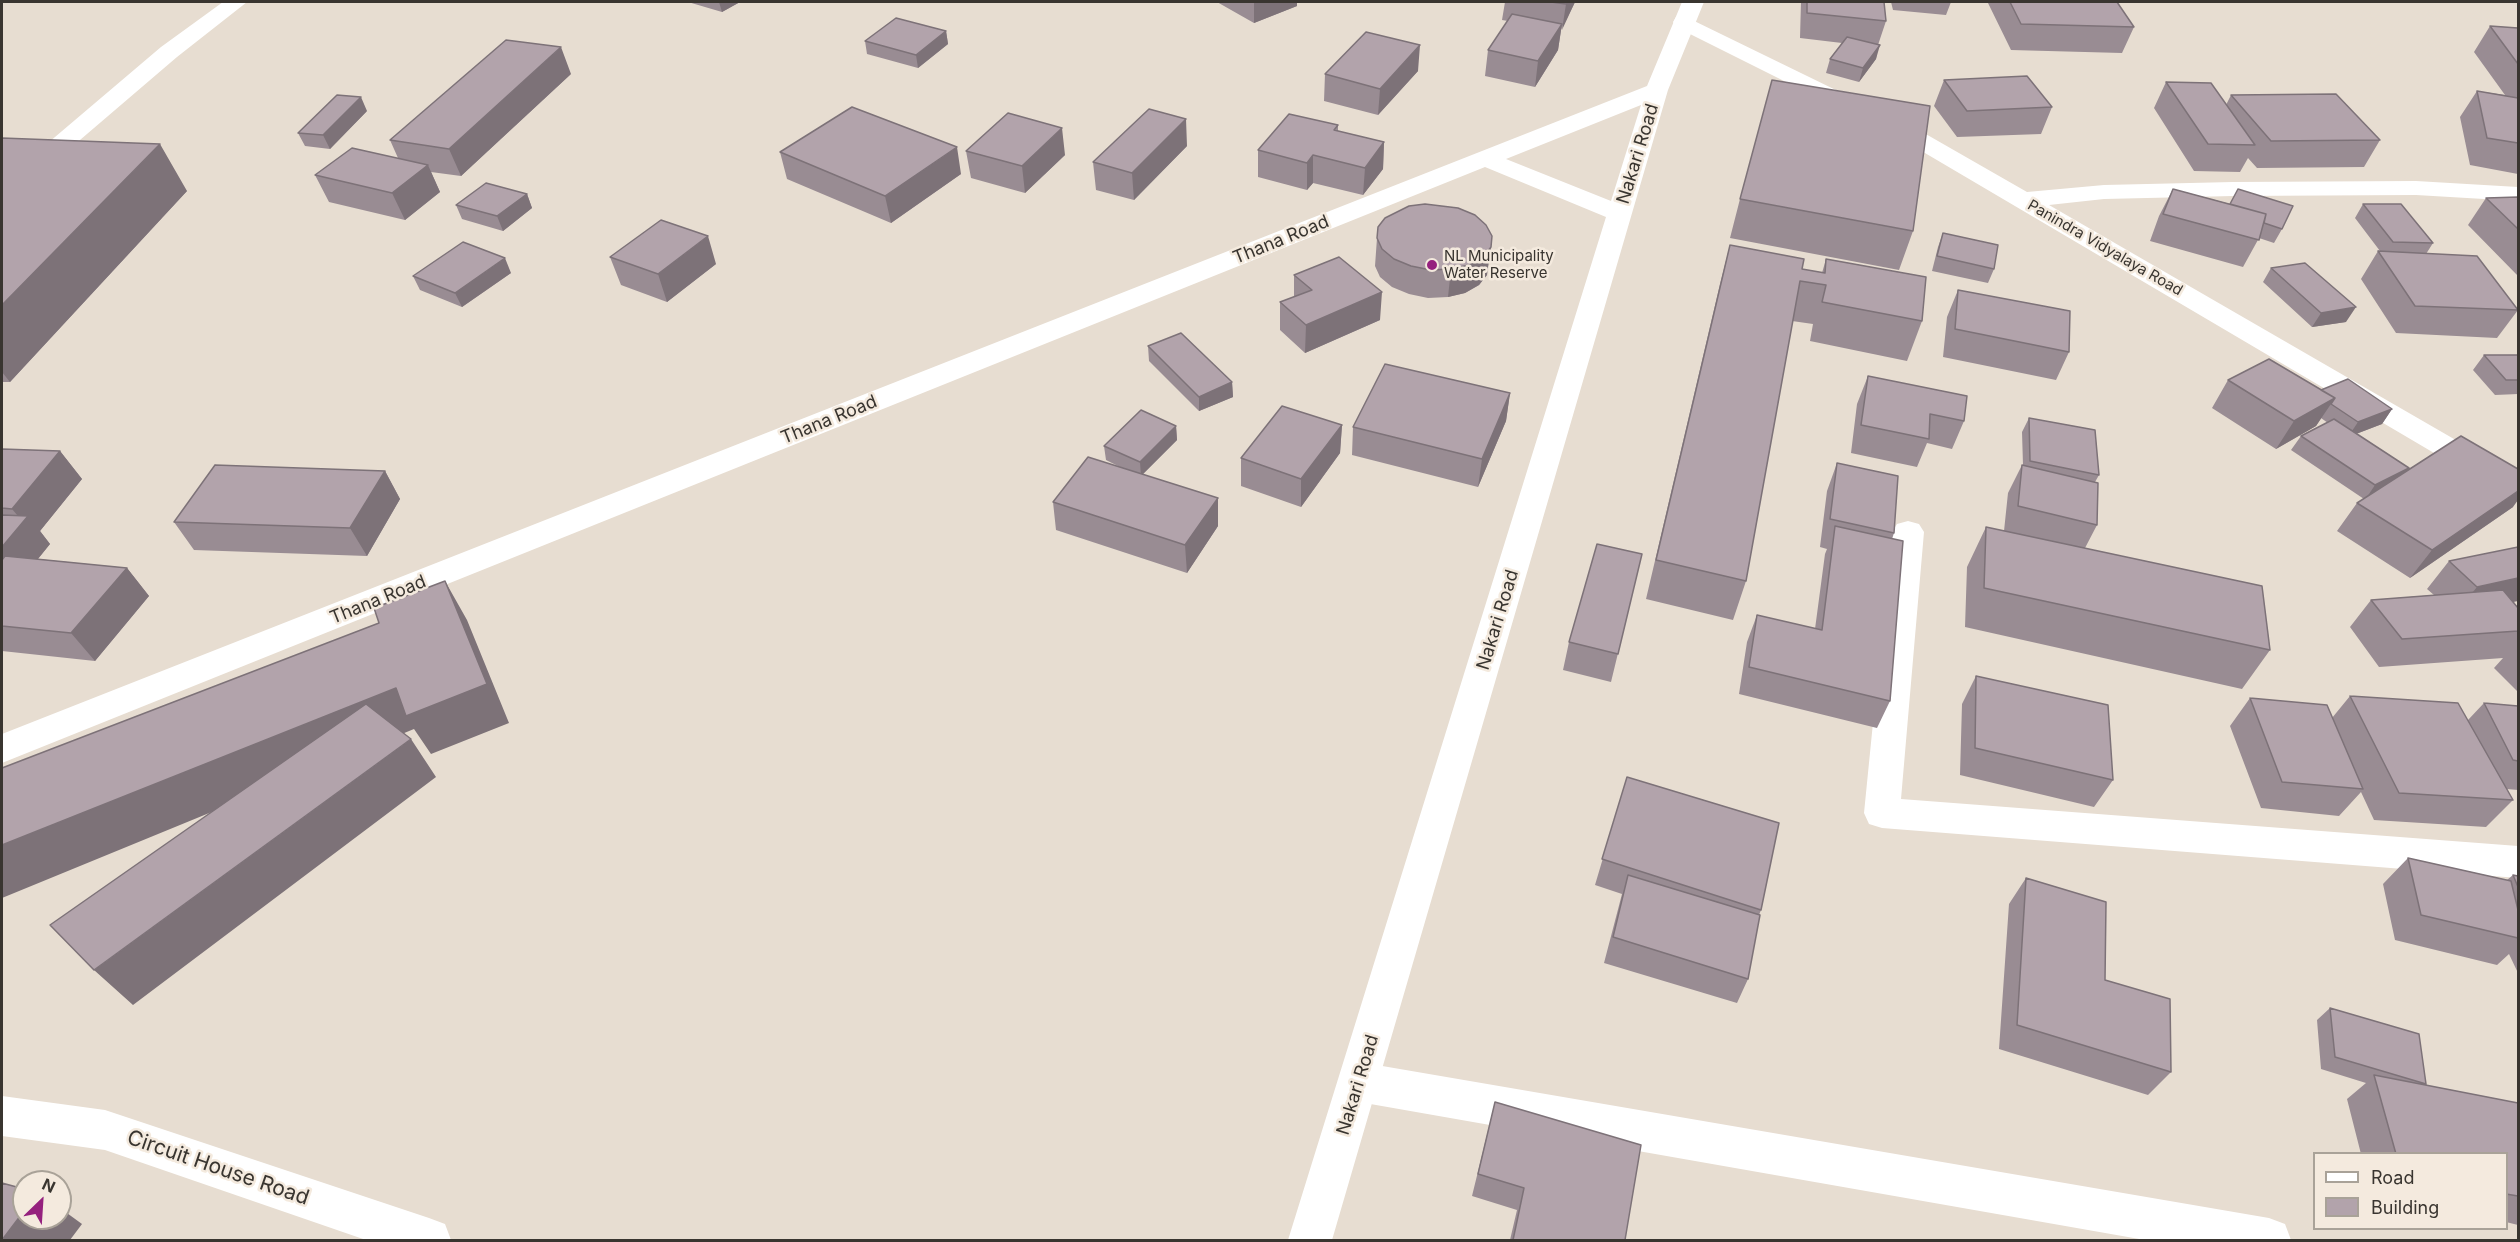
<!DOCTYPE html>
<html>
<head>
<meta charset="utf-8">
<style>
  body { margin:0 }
  #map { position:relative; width:2520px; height:1242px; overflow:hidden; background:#e7ddd1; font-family:Inter,sans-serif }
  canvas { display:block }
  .frame { position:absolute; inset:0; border:3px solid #393530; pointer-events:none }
  .legend { position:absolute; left:2313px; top:1152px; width:195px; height:78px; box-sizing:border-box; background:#f4eade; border:2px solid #a9a298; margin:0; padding:8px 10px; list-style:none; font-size:18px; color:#393530 }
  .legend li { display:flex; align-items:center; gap:12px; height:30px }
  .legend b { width:30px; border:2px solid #a9a298 }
  .north { position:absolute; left:12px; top:1170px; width:60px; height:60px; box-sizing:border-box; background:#f4eade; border:2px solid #a9a298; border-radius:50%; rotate:25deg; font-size:16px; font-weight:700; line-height:24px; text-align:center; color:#393530 }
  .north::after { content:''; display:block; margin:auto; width:21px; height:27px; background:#95217e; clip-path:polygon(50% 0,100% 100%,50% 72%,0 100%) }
</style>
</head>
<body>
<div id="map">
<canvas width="2520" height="1242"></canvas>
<div class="frame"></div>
<ul class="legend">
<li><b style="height:8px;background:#fff"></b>Road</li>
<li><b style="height:16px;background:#b2a3ab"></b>Building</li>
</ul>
<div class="north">N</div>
</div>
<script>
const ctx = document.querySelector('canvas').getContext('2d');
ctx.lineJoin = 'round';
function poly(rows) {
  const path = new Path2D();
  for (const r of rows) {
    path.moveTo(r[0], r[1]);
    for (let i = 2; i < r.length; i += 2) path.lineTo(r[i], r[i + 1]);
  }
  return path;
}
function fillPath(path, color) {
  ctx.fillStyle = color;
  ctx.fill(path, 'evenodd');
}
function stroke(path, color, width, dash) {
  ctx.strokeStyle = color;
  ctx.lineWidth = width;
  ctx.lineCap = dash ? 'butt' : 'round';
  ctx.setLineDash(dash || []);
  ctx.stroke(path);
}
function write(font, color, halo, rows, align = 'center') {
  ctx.font = font + ' Inter,sans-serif';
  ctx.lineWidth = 5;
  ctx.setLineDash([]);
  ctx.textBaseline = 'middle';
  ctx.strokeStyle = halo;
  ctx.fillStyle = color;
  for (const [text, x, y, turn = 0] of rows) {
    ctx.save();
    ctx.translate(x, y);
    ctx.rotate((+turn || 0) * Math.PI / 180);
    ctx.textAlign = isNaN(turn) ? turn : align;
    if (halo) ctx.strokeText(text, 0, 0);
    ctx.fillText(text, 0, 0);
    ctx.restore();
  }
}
fillPath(poly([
  [223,2,247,2,177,57,11,199,2,201,2,182,161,47,223,2],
  [1684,16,1924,133,2027,192,2104,185,2233,182,2416,181,2518,187,2518,201,2416,195,2233,196,2104,199,2049,205,2518,476,2518,499,2507,496,1908,143,1676,27,1673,22,1676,17,1684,16],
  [1908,521,1919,524,1924,532,1901,799,2518,846,2518,878,1882,828,1869,824,1864,813,1892,532,1897,524,1908,521],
  [1359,1062,2269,1218,2285,1224,2291,1240,2145,1240,1359,1102,1344,1096,1338,1082,1344,1068,1359,1062],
  [2,1096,105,1110,429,1218,445,1224,451,1240,366,1240,105,1150,2,1136,2,1096]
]), '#fff');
fillPath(poly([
  [1682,2,1704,2,1668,90,1332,1240,1288,1240,1606,217,1485,167,2,763,2,734,1647,86,1682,2],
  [1641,105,1611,201,1506,159,1641,105]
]), '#fff');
fillPath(poly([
  [688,2,740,2,722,12],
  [1217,2,1297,2,1297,6,1254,23],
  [1505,2,1575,2,1561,30,1558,50,1535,87,1485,76,1488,50,1508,21,1502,20],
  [1801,2,1884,2,1886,21,1878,45,1876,59,1859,82,1826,73,1830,59,1842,43,1800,38],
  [1891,2,1951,2,1946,15,1893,10],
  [1988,2,2117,2,2134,27,2122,53,2011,50,1988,3],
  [2490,26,2518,28,2518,174,2470,165,2460,117,2477,91,2505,95,2474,52],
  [946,31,948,44,918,68,867,54,865,41],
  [1418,71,1378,115,1324,101,1325,74],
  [571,74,461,176,431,172,440,192,405,220,329,202,315,175,398,158,390,140],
  [1944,80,2052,107,2041,134,1957,137,1934,106],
  [2166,82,2226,105,2231,95,2380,140,2364,167,2257,168,2248,158,2240,172,2194,171,2154,108],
  [367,111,330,149,305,146,298,133],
  [1338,125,1338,131,1384,142,1383,169,1363,195,1313,183,1307,190,1258,177,1258,150],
  [2,138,187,191,10,382,2,382],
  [1187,146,1134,200,1096,190,1093,162],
  [966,151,1065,155,1025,193,971,178],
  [780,152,961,174,891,223,787,179],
  [2173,189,2230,204,2282,229,2274,243,2259,238,2243,267,2150,241,2159,216],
  [527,194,532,208,503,231,462,219,456,205],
  [2518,197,2518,276,2468,225,2486,198],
  [1740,199,1913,231,1899,270,1730,238],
  [2363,204,2433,243,2426,254,2518,310,2497,338,2396,333,2361,279,2378,251,2380,251,2355,218],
  [1943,233,1994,269,1988,283,1932,271,1938,247],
  [1377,238,1487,275,1479,285,1465,293,1448,297,1428,298,1409,294,1392,287,1380,277,1375,266],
  [1730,245,1802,269,1822,273,1826,259,1922,321,1907,361,1810,341,1813,324,1792,321,1746,581,1733,620,1646,599,1720,284],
  [610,257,716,264,667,302,621,285],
  [2271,268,2346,322,2312,327,2263,282],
  [511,273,462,307,420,290,413,276],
  [1294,275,1380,320,1305,353,1280,330,1280,302,1294,297],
  [1958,290,2069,352,2056,380,1943,357,1947,317],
  [1148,346,1232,382,1233,397,1199,411,1149,361],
  [2484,355,2518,355,2518,394,2495,395,2473,370],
  [1868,376,1964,421,1952,449,1927,443,1917,467,1851,453,1857,404],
  [2228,380,2321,390,2392,409,2382,424,2356,434,2406,472,2513,507,2410,578,2337,531,2357,503,2364,499,2291,450,2301,436,2328,423,2321,418,2316,426,2276,449,2212,408],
  [1510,393,1506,421,1478,487,1352,455,1353,427],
  [2029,418,2099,475,2095,482,2097,525,2085,548,2270,650,2242,689,1965,627,1967,567,1986,527,2004,531,2008,493,2022,465,2023,465,2022,432],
  [1342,425,1340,453,1301,507,1241,486,1241,458],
  [1176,426,1177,440,1142,475,1218,526,1187,573,1056,530,1053,502,1126,470,1106,460,1104,446],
  [2,449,60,451,82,479,40,531,50,544,38,559,127,568,149,596,95,661,2,651],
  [1837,463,1894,533,1892,539,1890,701,1877,728,1739,694,1747,642,1757,615,1815,629,1825,554,1827,549,1820,547,1827,491],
  [385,471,400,499,367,556,194,550,174,522],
  [1642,554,1611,682,1563,670,1569,642],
  [2449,561,2514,602,2518,608,2518,692,2494,668,2503,658,2379,667,2350,627,2371,600,2434,595,2427,589],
  [1976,676,2113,780,2094,807,1960,775,1962,704],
  [2350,696,2468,720,2484,703,2518,706,2518,790,2507,789,2513,800,2486,827,2374,820,2361,792,2339,816,2261,808,2230,726,2250,698,2332,718],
  [1627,777,1761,910,1759,915,1748,979,1737,1003,1604,963,1622,894,1595,885],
  [2408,858,2507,880,2513,875,2518,876,2518,973,2509,954,2497,965,2395,940,2383,884],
  [2026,878,2105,980,2171,1072,2148,1095,1999,1049,2009,904],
  [2330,1008,2426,1084,2425,1085,2518,1103,2518,1225,2506,1222,2506,1154,2361,1154,2347,1099,2366,1083,2321,1069,2317,1020],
  [1495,1102,1625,1240,1510,1240,1517,1210,1472,1196]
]), '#998c93');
fillPath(poly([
  [719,2,740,2,722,12],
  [1254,2,1297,2,1297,6,1254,23],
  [1567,2,1575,2,1562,30,1566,4],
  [1562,24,1558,50,1535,87,1538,61],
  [946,31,948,44,918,68,916,55],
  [1420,45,1418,71,1378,115,1380,89],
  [1880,45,1876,59,1859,82,1863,68],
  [561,47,571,74,461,176,449,149],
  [361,97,367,111,330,149,323,135],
  [1186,119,1187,146,1134,200,1132,173],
  [1062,128,1065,155,1025,193,1022,166],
  [1384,142,1383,169,1363,195,1365,168],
  [160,144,187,191,10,382,2,372,2,305],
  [957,147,961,174,891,223,885,196],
  [1313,155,1313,183,1307,190,1307,163],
  [428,165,440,192,405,220,392,193],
  [527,194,532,208,503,231,497,216],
  [708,236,716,264,667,302,658,274],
  [1491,247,1487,275,1479,285,1465,293,1448,297,1451,269],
  [505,258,511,273,462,307,455,293],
  [1382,292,1380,320,1305,353,1306,325],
  [2356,307,2346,322,2312,327,2321,313],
  [1232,382,1233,397,1199,411,1199,397],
  [1510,393,1506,421,1478,487,1482,459],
  [2335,398,2316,426,2276,449,2294,421],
  [2392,409,2382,424,2348,437,2358,422],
  [1342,425,1340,453,1301,507,1301,479],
  [1176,426,1177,440,1141,476,1140,462],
  [60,451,82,479,40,531,50,544,2,603,2,547,23,522,12,509],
  [2409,468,2398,482,2365,500,2375,485],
  [385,471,400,499,367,556,350,528],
  [2518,491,2518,500,2513,507,2410,578,2432,550],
  [1218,498,1218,526,1187,573,1185,545],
  [127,568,149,596,95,661,71,633],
  [2518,578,2518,601,2454,615,2477,587],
  [445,581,467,620,509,723,431,754,414,729,2,898,2,845,396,688],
  [411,739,436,777,133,1005,94,970],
  [60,1208,82,1224,70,1240,2,1240,24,1211,24,1218,60,1218]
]), '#7d7278');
const building = poly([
  [1551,2,1567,2,1566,4,1551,2],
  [1807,2,1884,2,1886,21,1807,13,1807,2],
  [2010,2,2117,2,2134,27,2021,24,2010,2],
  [1512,14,1562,24,1538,61,1488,50,1512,14],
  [896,18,946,31,916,55,865,41,896,18],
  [2490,26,2518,28,2518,64,2490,26],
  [1366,32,1420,45,1380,89,1325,74,1366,32],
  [1847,37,1880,45,1863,68,1830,59,1847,37],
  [506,40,561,47,449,149,390,140,506,40],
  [2027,76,2052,107,1967,111,1944,80,2027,76],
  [1772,80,1930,106,1913,231,1740,199,1772,80],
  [2166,82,2211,83,2255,145,2208,144,2166,82],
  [2477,91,2518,98,2518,143,2487,138,2477,91],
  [2336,94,2380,140,2271,141,2231,95,2336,94],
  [337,95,361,97,323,135,298,133,337,95],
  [852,107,957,147,885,196,780,152,852,107],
  [1149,109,1186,119,1132,173,1093,162,1149,109],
  [1008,113,1062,128,1022,166,966,151,1008,113],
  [1289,114,1338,125,1334,130,1384,142,1365,168,1313,155,1307,163,1258,150,1289,114],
  [2,138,160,144,2,305,2,138],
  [352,148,428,165,392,193,315,175,352,148],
  [486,183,527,194,497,216,456,205,486,183],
  [2173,189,2266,214,2259,240,2163,214,2173,189],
  [2238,189,2293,206,2282,229,2264,223,2266,214,2230,204,2238,189],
  [2518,197,2518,229,2486,198,2518,197],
  [1425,204,1458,208,1475,215,1486,225,1492,236,1491,247,1483,258,1469,265,1451,269,1431,270,1411,266,1394,259,1382,249,1377,238,1378,227,1385,218,1409,206,1425,204],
  [2363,204,2401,204,2433,243,2393,242,2363,204],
  [661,220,708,236,658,274,610,257,661,220],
  [1943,233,1998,245,1994,269,1937,256,1943,233],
  [463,242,505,258,455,293,413,276,463,242],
  [1730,245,1804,259,1802,269,1825,273,1826,259,1926,277,1922,321,1822,302,1826,285,1800,281,1746,581,1656,560,1730,245],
  [2378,251,2477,256,2518,310,2415,306,2378,251],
  [1339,257,1382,292,1306,325,1280,302,1312,290,1294,275,1339,257],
  [2305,263,2356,307,2321,313,2271,268,2305,263],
  [1958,290,2070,311,2069,352,1955,329,1958,290],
  [1181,333,1232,382,1199,397,1148,346,1181,333],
  [2484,355,2518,355,2518,380,2506,380,2484,355],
  [2269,359,2335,398,2294,421,2228,380,2269,359],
  [1385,364,1510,393,1482,459,1353,427,1385,364],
  [1868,376,1967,396,1964,421,1930,414,1929,439,1861,425,1868,376],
  [2348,379,2392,409,2358,422,2331,404,2335,398,2321,390,2348,379],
  [1282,406,1342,425,1301,479,1241,458,1282,406],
  [1141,410,1176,426,1140,462,1104,446,1141,410],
  [2029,418,2095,430,2099,475,2030,461,2029,418],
  [2334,419,2409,468,2375,485,2301,436,2334,419],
  [2461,436,2518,469,2518,491,2432,550,2357,503,2461,436],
  [2,449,60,451,12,509,2,508,2,449],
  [1088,457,1218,498,1185,545,1053,502,1088,457],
  [1837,463,1898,476,1894,533,1830,519,1837,463],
  [215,465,385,471,350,528,174,522,215,465],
  [2022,465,2098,483,2097,525,2018,506,2022,465],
  [2,515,28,516,2,547,2,515],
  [1835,526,1903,541,1890,701,1749,667,1757,615,1822,630,1835,526],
  [1986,527,2262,586,2270,650,1984,588,1986,527],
  [1597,544,1642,554,1618,654,1569,642,1597,544],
  [2518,547,2518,578,2477,587,2449,561,2518,547],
  [5,556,127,568,71,633,2,626,2,560,5,556],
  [445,581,487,684,406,716,396,688,2,845,2,768,379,623,374,608,445,581],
  [2503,590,2518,608,2518,631,2402,639,2371,600,2503,590],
  [1976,676,2108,705,2113,780,1975,748,1976,676],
  [2350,696,2458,703,2513,800,2399,793,2350,696],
  [2250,698,2327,705,2363,789,2282,782,2250,698],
  [2484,703,2518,706,2518,761,2513,760,2484,703],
  [366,704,411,739,94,970,50,925,366,704],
  [1627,777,1779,823,1761,910,1602,859,1627,777],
  [2408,858,2511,881,2518,910,2518,938,2421,915,2408,858],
  [1628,875,1760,915,1748,979,1613,937,1628,875],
  [2513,875,2518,876,2518,887,2513,875],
  [2026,878,2106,902,2105,980,2170,999,2171,1072,2017,1025,2026,878],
  [2330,1008,2419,1034,2426,1084,2335,1057,2330,1008],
  [2374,1075,2518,1103,2518,1196,2506,1194,2506,1154,2396,1154,2374,1075],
  [1495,1102,1641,1145,1625,1240,1513,1240,1524,1188,1478,1174,1495,1102],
  [2,1183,24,1189,24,1211,2,1240,2,1183]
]);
fillPath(building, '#b2a3ab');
stroke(building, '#7d7278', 1.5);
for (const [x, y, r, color] of [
  [1432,265,6,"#95217e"]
]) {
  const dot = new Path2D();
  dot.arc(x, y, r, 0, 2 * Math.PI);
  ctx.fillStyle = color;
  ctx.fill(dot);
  stroke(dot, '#f4eade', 2);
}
write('15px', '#393530', '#f4eade', [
  ["Panindra Vidyalaya Road",2105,248,30]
]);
write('15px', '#393530', '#f4eade', [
  ["NL Municipality",1444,256],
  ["Water Reserve",1444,273]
], 'left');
write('18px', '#393530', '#f4eade', [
  ["Nakari Road",1638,154,-73],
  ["Thana Road",1281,240,-22],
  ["Thana Road",829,420,-22],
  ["Thana Road",378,600,-22],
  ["Nakari Road",1498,620,-73],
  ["Nakari Road",1358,1085,-73]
]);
write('21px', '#393530', '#f4eade', [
  ["Circuit House Road",218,1168,19]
]);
</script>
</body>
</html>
